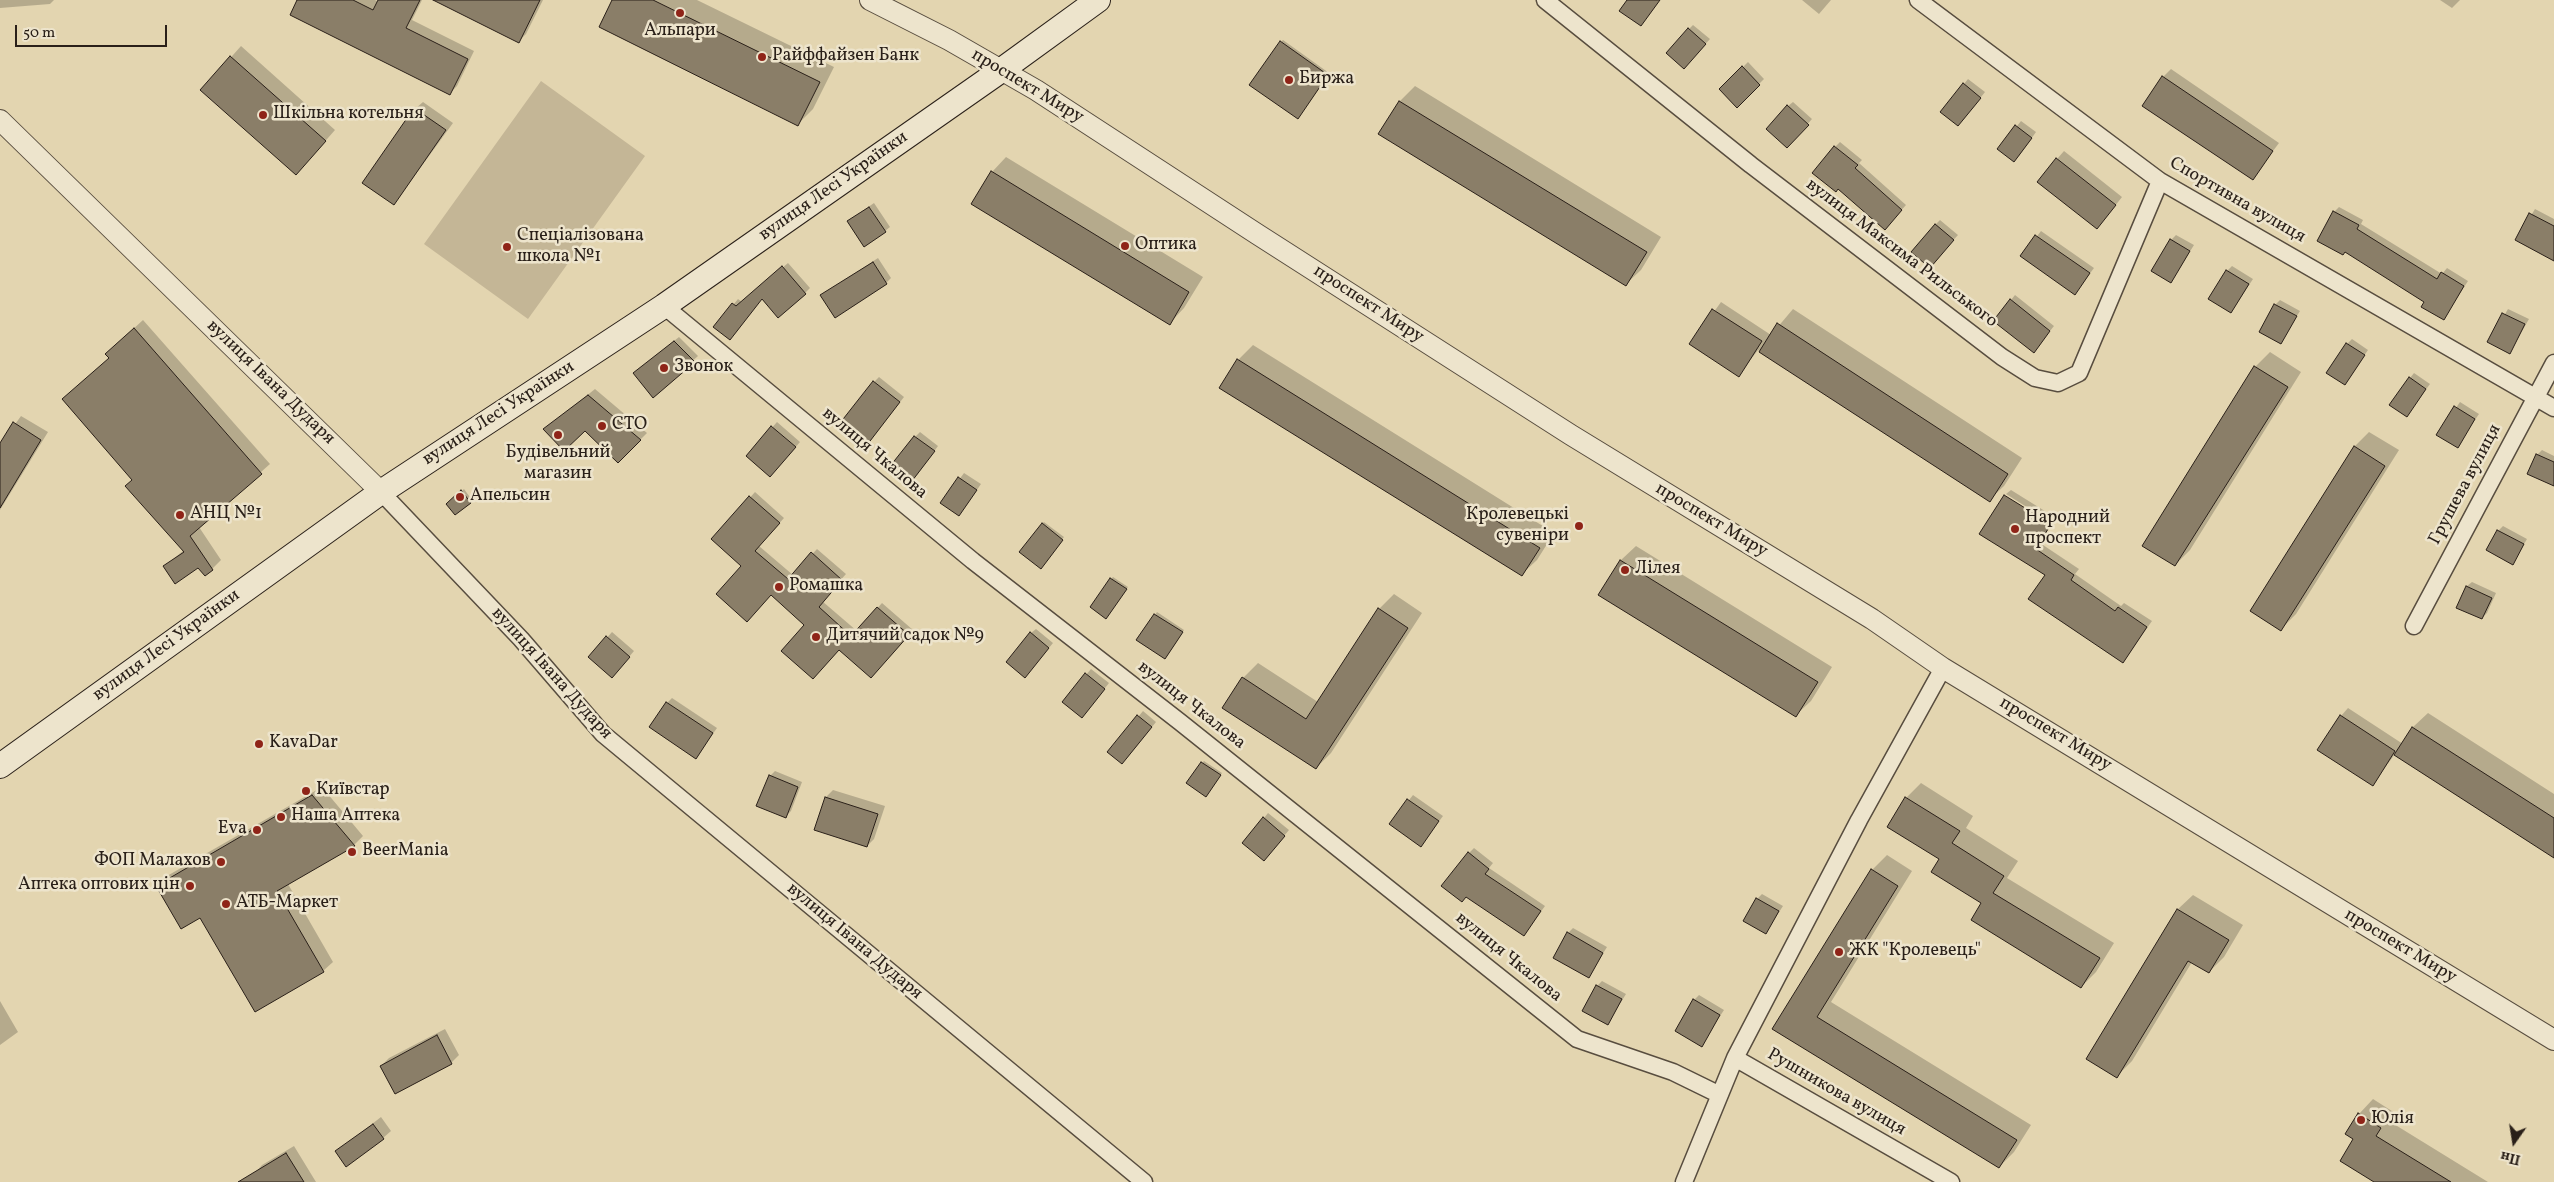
<!DOCTYPE html>
<html>
<head>
<meta charset="utf-8">
<style>
  body { margin:0 }
  #map { position:relative; width:2554px; height:1182px; overflow:hidden; background:#e3d5b0; font-family:Vollkorn,serif }
  canvas { display:block }
  .north { position:absolute; left:2489px; top:1117px; width:50px; height:50px; -webkit-text-stroke:4px #ede4cc; paint-order:stroke; rotate:193deg; font-size:14px; font-weight:700; line-height:20px; text-align:center; color:#2a2019 }
  .north::after { content:''; display:block; margin:auto; width:18px; height:22px; background:#2a2019; clip-path:polygon(50% 0,100% 100%,50% 72%,0 100%) }
  .scale { position:absolute; left:15px; top:25px; width:152px; height:22px; box-sizing:border-box; border:2px solid #2a2019; border-top:0; padding-left:6px; font-size:15px; line-height:18px; white-space:nowrap; color:#2a2019; -webkit-text-stroke:4px #ede4cc; paint-order:stroke }
</style>
</head>
<body>
<div id="map">
<canvas width="2554" height="1182"></canvas>
<div class="north">Пн</div>
<div class="scale">50 m</div>
</div>
<script>
const ctx = document.querySelector('canvas').getContext('2d');
ctx.lineJoin = 'round';
function fillPath(path, color) {
  ctx.fillStyle = color;
  ctx.fill(path, 'evenodd');
}
function poly(rows) {
  const path = new Path2D();
  for (const r of rows) {
    path.moveTo(r[0], r[1]);
    for (let i = 2; i < r.length; i += 2) path.lineTo(r[i], r[i + 1]);
  }
  return path;
}
function stroke(path, color, width, dash) {
  ctx.strokeStyle = color;
  ctx.lineWidth = width;
  ctx.lineCap = dash ? 'butt' : 'round';
  ctx.setLineDash(dash || []);
  ctx.stroke(path);
}
function write(font, color, halo, rows, align = 'center') {
  ctx.font = font + ' Vollkorn,serif';
  ctx.lineWidth = 5;
  ctx.setLineDash([]);
  ctx.textBaseline = 'middle';
  ctx.strokeStyle = halo;
  ctx.fillStyle = color;
  for (const [text, x, y, turn = 0] of rows) {
    ctx.save();
    ctx.translate(x, y);
    ctx.rotate((+turn || 0) * Math.PI / 180);
    ctx.textAlign = isNaN(turn) ? turn : align;
    if (halo) ctx.strokeText(text, 0, 0);
    ctx.fillText(text, 0, 0);
    ctx.restore();
  }
}
fillPath(poly([
  [541,81,645,156,528,319,424,244]
]), '#c4b696');
fillPath(poly([
  [0,0,54,0,50,4,0,8],
  [299,0,375,0,379,2,380,0,422,0,412,20,474,51,457,86,449,94],
  [436,0,543,0,526,34,518,42],
  [613,0,697,0,834,67,813,109,798,124],
  [1802,0,1831,0,1819,14],
  [2440,0,2460,0,2452,8],
  [1693,25,1710,39,1688,63,1689,29],
  [1283,40,1329,73,1300,115,1281,42],
  [241,46,335,130,306,163,202,90],
  [1748,62,1764,79,1737,106,1721,89],
  [2171,69,2279,143,2252,179,2163,77],
  [1968,79,1985,92,1963,120,1964,84],
  [1415,86,1661,237,1641,270,1626,284,1380,134,1400,101],
  [423,102,453,123,394,204,415,109],
  [1793,102,1812,119,1792,142,1788,106],
  [2021,121,2036,132,2019,156,1999,149],
  [1840,142,1862,160,1859,163,1906,205,1890,223,1835,147],
  [2064,151,2122,197,2104,220,2057,159],
  [1006,157,1203,277,1184,308,1170,323,992,172],
  [874,203,890,227,885,231,848,221],
  [2339,207,2363,220,2361,224,2442,274,2447,268,2468,281,2444,318,2334,212],
  [2535,209,2554,219,2554,260,2516,240],
  [1940,220,1958,235,1934,261,1935,225],
  [2041,231,2094,268,2079,288,2022,256],
  [2176,235,2194,245,2171,282,2171,240],
  [878,258,891,278,886,283,822,295],
  [788,263,810,288,805,293,778,316,763,298,715,327,738,299,742,302],
  [2232,266,2253,279,2231,312,2227,271],
  [2015,295,2054,326,2038,346,2011,300],
  [2280,300,2300,311,2281,342,2275,305],
  [1721,302,1771,335,1793,309,2022,458,2004,486,1989,500,1758,350,1739,375,1691,344],
  [2508,309,2529,319,2510,352,2489,342],
  [143,320,270,464,199,527,221,560,212,569,165,566,184,550,134,480,110,358,106,354],
  [679,337,698,356,653,396,639,369],
  [2352,339,2368,350,2345,384,2347,344],
  [1253,345,1554,533,1537,560,1522,574,1238,360],
  [2270,352,2301,372,2190,550,2175,565,2144,546,2255,367],
  [2414,373,2430,384,2406,416,2410,378],
  [879,377,904,397,872,438,874,382],
  [595,389,647,433,618,462,585,430,545,429],
  [2460,402,2479,414,2457,446,2438,434],
  [21,416,48,432,0,510,0,445],
  [777,422,800,442,775,471,747,456],
  [920,432,938,446,917,475,915,437],
  [2369,432,2399,450,2296,614,2281,629,2251,611,2355,446],
  [2542,450,2554,456,2554,484,2537,455],
  [964,473,981,484,963,510,942,503],
  [464,489,472,500,470,502,448,504],
  [2011,490,2056,518,2052,523,2006,494],
  [755,492,784,518,759,546,793,575,817,549,846,574,822,601,857,631,882,603,913,630,876,672,806,625,713,539],
  [2005,496,2051,525,2040,543,2079,569,2075,574,2121,606,2124,603,2152,621,2123,662,2046,575],
  [1044,522,1064,537,1042,566,1042,524],
  [2503,526,2527,539,2513,563,2498,531],
  [1636,546,1832,667,1811,701,1796,715,1600,595,1621,560],
  [1113,577,1128,587,1108,615,1111,579],
  [2472,582,2496,593,2487,613,2482,618,2458,607,2467,586],
  [1394,594,1422,613,1331,753,1316,768,1243,678,1258,663,1318,702,1379,609],
  [1157,612,1184,630,1167,656,1138,640],
  [1036,629,1053,643,1030,671,1031,633],
  [612,632,634,651,617,671,590,657],
  [1091,669,1109,683,1087,711,1064,701],
  [672,698,717,728,700,752,667,703],
  [2348,708,2403,744,2413,727,2428,713,2554,794,2554,857,2395,754,2372,785,2341,716],
  [1143,711,1156,722,1127,758,1109,752],
  [1204,761,1222,773,1208,793,1202,763],
  [775,771,802,782,791,811,786,816,770,776],
  [1921,783,1973,816,1966,828,2018,861,2007,878,2114,943,2096,972,2081,987,1941,859,1906,798],
  [322,787,363,836,354,845,288,884,333,962,323,971,200,916,157,886,167,876],
  [833,790,885,806,874,839,867,846,826,797],
  [1413,795,1443,816,1425,840,1390,824],
  [1268,813,1289,830,1264,860,1264,818],
  [1474,848,1493,863,1489,868,1545,906,1524,935,1469,853],
  [1887,855,1912,871,1831,1002,2031,1125,2014,1152,1999,1167,1774,1029,1872,870],
  [1762,894,1783,906,1766,932,1757,899],
  [2193,895,2243,925,2224,957,2209,972,2192,962,2132,1061,2117,1076,2088,1058,2178,909],
  [1573,928,1607,947,1589,976,1568,933],
  [1602,981,1626,994,1608,1023,1597,986],
  [1699,995,1724,1010,1701,1045,1694,1000],
  [0,1001,18,1032,0,1045],
  [445,1029,459,1055,451,1063,381,1066,389,1058],
  [2373,1099,2395,1113,2389,1121,2488,1182,2377,1182,2355,1138,2359,1114],
  [381,1117,391,1131,383,1138,336,1152],
  [294,1146,316,1182,261,1182,255,1173,262,1165]
]), '#0003');
const building = poly([
  [297,0,353,0,373,10,378,0,420,0,406,28,468,59,450,95,290,15,297,0],
  [433,0,540,0,519,43,433,0],
  [612,0,653,0,820,82,798,126,599,27,612,0],
  [1627,0,1660,0,1641,26,1619,11,1627,0],
  [1688,28,1706,44,1684,69,1666,53,1688,28],
  [1280,41,1328,75,1298,119,1249,85,1280,41],
  [230,56,326,141,296,175,200,90,230,56],
  [1742,66,1760,85,1737,108,1719,89,1742,66],
  [2162,76,2273,151,2253,180,2142,106,2162,76],
  [1963,83,1981,98,1958,126,1940,112,1963,83],
  [1399,101,1647,252,1626,286,1378,134,1399,101],
  [1787,105,1809,125,1787,148,1766,129,1787,105],
  [414,108,446,130,394,205,362,183,414,108],
  [2015,125,2032,138,2014,162,1997,149,2015,125],
  [1834,146,1858,165,1855,168,1902,210,1885,230,1838,189,1836,192,1812,173,1834,146],
  [2056,158,2116,205,2097,229,2037,182,2056,158],
  [991,171,1189,292,1170,325,971,204,991,171],
  [869,207,886,232,864,247,847,221,869,207],
  [2333,211,2359,225,2357,229,2437,279,2441,272,2464,286,2444,320,2421,307,2424,302,2345,252,2343,255,2317,241,2333,211],
  [2529,213,2554,226,2554,261,2515,240,2529,213],
  [1935,224,1954,240,1930,268,1911,252,1935,224],
  [2035,235,2090,273,2075,295,2020,256,2035,235],
  [2170,239,2190,251,2171,283,2151,271,2170,239],
  [873,262,887,284,835,318,820,295,873,262],
  [782,266,806,294,778,318,762,299,730,340,713,327,732,303,736,306,782,266],
  [2226,270,2249,284,2231,313,2208,299,2226,270],
  [2010,299,2050,331,2034,353,1993,321,2010,299],
  [2274,304,2297,316,2281,344,2259,332,2274,304],
  [1712,309,1762,341,1739,377,1689,344,1712,309],
  [2502,313,2525,324,2510,354,2487,342,2502,313],
  [1777,323,2008,474,1990,502,1759,352,1777,323],
  [134,328,262,474,190,536,213,570,205,576,198,568,175,584,163,566,184,552,125,486,132,480,62,399,109,358,105,354,134,328],
  [674,341,695,362,653,398,633,373,674,341],
  [2346,343,2365,355,2345,385,2326,373,2346,343],
  [1237,359,1540,548,1522,576,1219,388,1237,359],
  [2254,366,2288,387,2175,566,2142,546,2254,366],
  [2409,377,2426,389,2407,417,2389,405,2409,377],
  [873,381,900,402,867,445,840,423,873,381],
  [588,395,641,440,618,463,585,431,564,451,543,429,588,395],
  [2454,406,2475,419,2458,448,2436,435,2454,406],
  [13,422,41,440,0,508,0,443,13,422],
  [771,426,796,447,770,477,746,456,771,426],
  [914,436,935,451,912,481,891,465,914,436],
  [2354,446,2385,466,2281,631,2250,611,2354,446],
  [2536,454,2554,462,2554,486,2527,474,2536,454],
  [958,477,977,490,959,516,940,503,958,477],
  [461,490,471,503,455,515,446,504,461,490],
  [2004,495,2051,524,2036,549,2074,575,2071,580,2115,611,2118,607,2147,627,2123,663,2028,599,2045,575,1979,534,2004,495],
  [749,496,780,523,755,551,788,579,811,552,842,580,819,607,851,636,877,607,909,635,871,678,839,650,813,679,781,651,804,625,771,595,747,622,716,594,741,566,711,539,749,496],
  [1042,523,1063,540,1041,569,1019,552,1042,523],
  [2497,530,2524,544,2513,565,2486,550,2497,530],
  [1620,560,1818,682,1796,717,1598,595,1620,560],
  [1110,578,1127,589,1106,619,1090,607,1110,578],
  [2466,586,2492,598,2482,619,2456,608,2466,586],
  [1378,608,1408,628,1316,769,1222,708,1242,677,1306,719,1378,608],
  [1154,614,1183,632,1165,659,1136,640,1154,614],
  [1030,632,1049,648,1025,678,1006,662,1030,632],
  [606,636,630,657,612,678,588,657,606,636],
  [1085,673,1105,689,1082,718,1062,702,1085,673],
  [666,702,713,733,696,759,649,727,666,702],
  [1137,715,1152,727,1122,764,1107,752,1137,715],
  [2340,715,2395,751,2373,786,2317,750,2340,715],
  [2412,727,2554,818,2554,858,2394,755,2412,727],
  [1201,762,1221,775,1206,797,1186,783,1201,762],
  [769,775,798,787,786,818,756,806,769,775],
  [312,795,355,846,277,891,324,972,255,1012,200,918,181,929,156,886,312,795],
  [825,797,878,814,867,847,814,830,825,797],
  [1905,797,1960,831,1952,843,2004,876,1993,893,2100,958,2081,988,1971,920,1981,903,1931,872,1939,859,1887,827,1905,797],
  [1407,799,1439,821,1421,847,1389,824,1407,799],
  [1263,817,1285,836,1264,861,1242,843,1263,817],
  [1468,852,1489,869,1485,874,1541,911,1524,936,1466,897,1462,902,1441,886,1468,852],
  [1871,869,1898,886,1817,1017,2017,1140,1999,1168,1772,1029,1871,869],
  [1756,898,1779,911,1766,934,1743,921,1756,898],
  [2177,909,2229,940,2209,973,2188,961,2117,1078,2086,1059,2177,909],
  [1567,932,1603,953,1589,978,1553,958,1567,932],
  [1596,985,1622,999,1608,1025,1582,1011,1596,985],
  [1693,999,1720,1015,1702,1047,1675,1031,1693,999],
  [437,1035,452,1064,395,1094,380,1066,437,1035],
  [2358,1113,2381,1128,2376,1136,2451,1182,2374,1182,2340,1161,2353,1139,2345,1134,2358,1113],
  [373,1124,384,1139,346,1167,335,1151,373,1124],
  [286,1153,304,1182,238,1182,286,1153]
]);
fillPath(building, '#8a7e68');
stroke(building, '#2a2019', 1);
const minor = poly([
  [1545,0,1751,165,2002,357,2035,378,2058,383,2079,373,2160,181],
  [1918,0,2160,181,2554,408],
  [664,306,973,561,1180,722,1577,1039,1673,1072,1718,1094],
  [381,492,521,639,603,734,1144,1182],
  [2414,626,2554,363],
  [1735,1058,1859,820,1943,668],
  [1684,1182,1735,1058,1951,1182]
]);
const tertiary = poly([
  [870,0,949,40,1036,90,1257,234,1571,435,1872,619,1943,668,2554,1040],
  [0,120,381,492]
]);
const secondary = poly([
  [0,766,381,492,664,306,1003,69,1098,0]
]);
stroke(minor, '#584d3f', 19);
stroke(tertiary, '#584d3f', 22);
stroke(secondary, '#2a2019', 26);
stroke(minor, '#ede4cc', 16);
stroke(tertiary, '#ede4cc', 20);
stroke(secondary, '#ede4cc', 24);
for (const [x, y, r, color] of [
  [680,13,5,"#8f2418"],
  [762,57,5,"#8f2418"],
  [1289,80,5,"#8f2418"],
  [263,115,5,"#8f2418"],
  [1125,246,5,"#8f2418"],
  [507,247,5,"#8f2418"],
  [664,368,5,"#8f2418"],
  [602,426,5,"#8f2418"],
  [558,435,5,"#8f2418"],
  [460,497,5,"#8f2418"],
  [180,515,5,"#8f2418"],
  [1579,526,5,"#8f2418"],
  [2015,529,5,"#8f2418"],
  [1625,570,5,"#8f2418"],
  [779,587,5,"#8f2418"],
  [816,637,5,"#8f2418"],
  [259,744,5,"#8f2418"],
  [306,791,5,"#8f2418"],
  [281,817,5,"#8f2418"],
  [257,830,5,"#8f2418"],
  [352,852,5,"#8f2418"],
  [221,862,5,"#8f2418"],
  [190,886,5,"#8f2418"],
  [226,904,5,"#8f2418"],
  [1839,952,5,"#8f2418"],
  [2361,1120,5,"#8f2418"]
]) {
  const dot = new Path2D();
  dot.arc(x, y, r, 0, 2 * Math.PI);
  ctx.fillStyle = color;
  ctx.fill(dot);
  stroke(dot, '#ede4cc', 2);
}
write('18px', '#2a2019', '#ede4cc', [
  ["Альпари",680,32,"center"],
  ["Райффайзен Банк",772,57],
  ["Биржа",1299,80],
  ["Шкільна котельня",273,115],
  ["Спеціалізована",517,237],
  ["школа №1",517,258],
  ["Оптика",1135,246],
  ["Звонок",674,368],
  ["СТО",612,426],
  ["Будівельний",558,454,"center"],
  ["магазин",558,475,"center"],
  ["Апельсин",470,497],
  ["АНЦ №1",190,515],
  ["Кролевецькі",1569,516,"right"],
  ["сувеніри",1569,537,"right"],
  ["Народний",2025,519],
  ["проспект",2025,540],
  ["Лілея",1635,570],
  ["Ромашка",789,587],
  ["Дитячий садок №9",826,637],
  ["KavaDar",269,744],
  ["Київстар",316,791],
  ["Наша Аптека",291,817],
  ["Eva",247,830,"right"],
  ["BeerMania",362,852],
  ["ФОП Малахов",211,862,"right"],
  ["Аптека оптових цін",180,886,"right"],
  ["АТБ-Маркет",236,904],
  ["ЖК \"Кролевець\"",1849,952],
  ["Юлія",2371,1120]
], 'left');
write('18px', '#2a2019', '#ede4cc', [
  ["проспект Миру",1027,87,31],
  ["вулиця Лесі Українки",834,187,-35],
  ["Спортивна вулиця",2237,201,30],
  ["вулиця Максима Рильського",1901,254,37],
  ["проспект Миру",1368,305,33],
  ["вулиця Івана Дударя",270,383,44],
  ["вулиця Лесі Українки",499,414,-33],
  ["вулиця Чкалова",874,454,40],
  ["Грушева вулиця",2466,485,-62],
  ["проспект Миру",1711,521,31],
  ["вулиця Лесі Українки",167,646,-36],
  ["вулиця Івана Дударя",551,674,48],
  ["вулиця Чкалова",1191,706,38],
  ["проспект Миру",2055,735,31],
  ["вулиця Івана Дударя",854,942,40],
  ["проспект Миру",2400,947,31],
  ["вулиця Чкалова",1508,958,39],
  ["Рушникова вулиця",1836,1093,30]
]);
</script>
</body>
</html>
